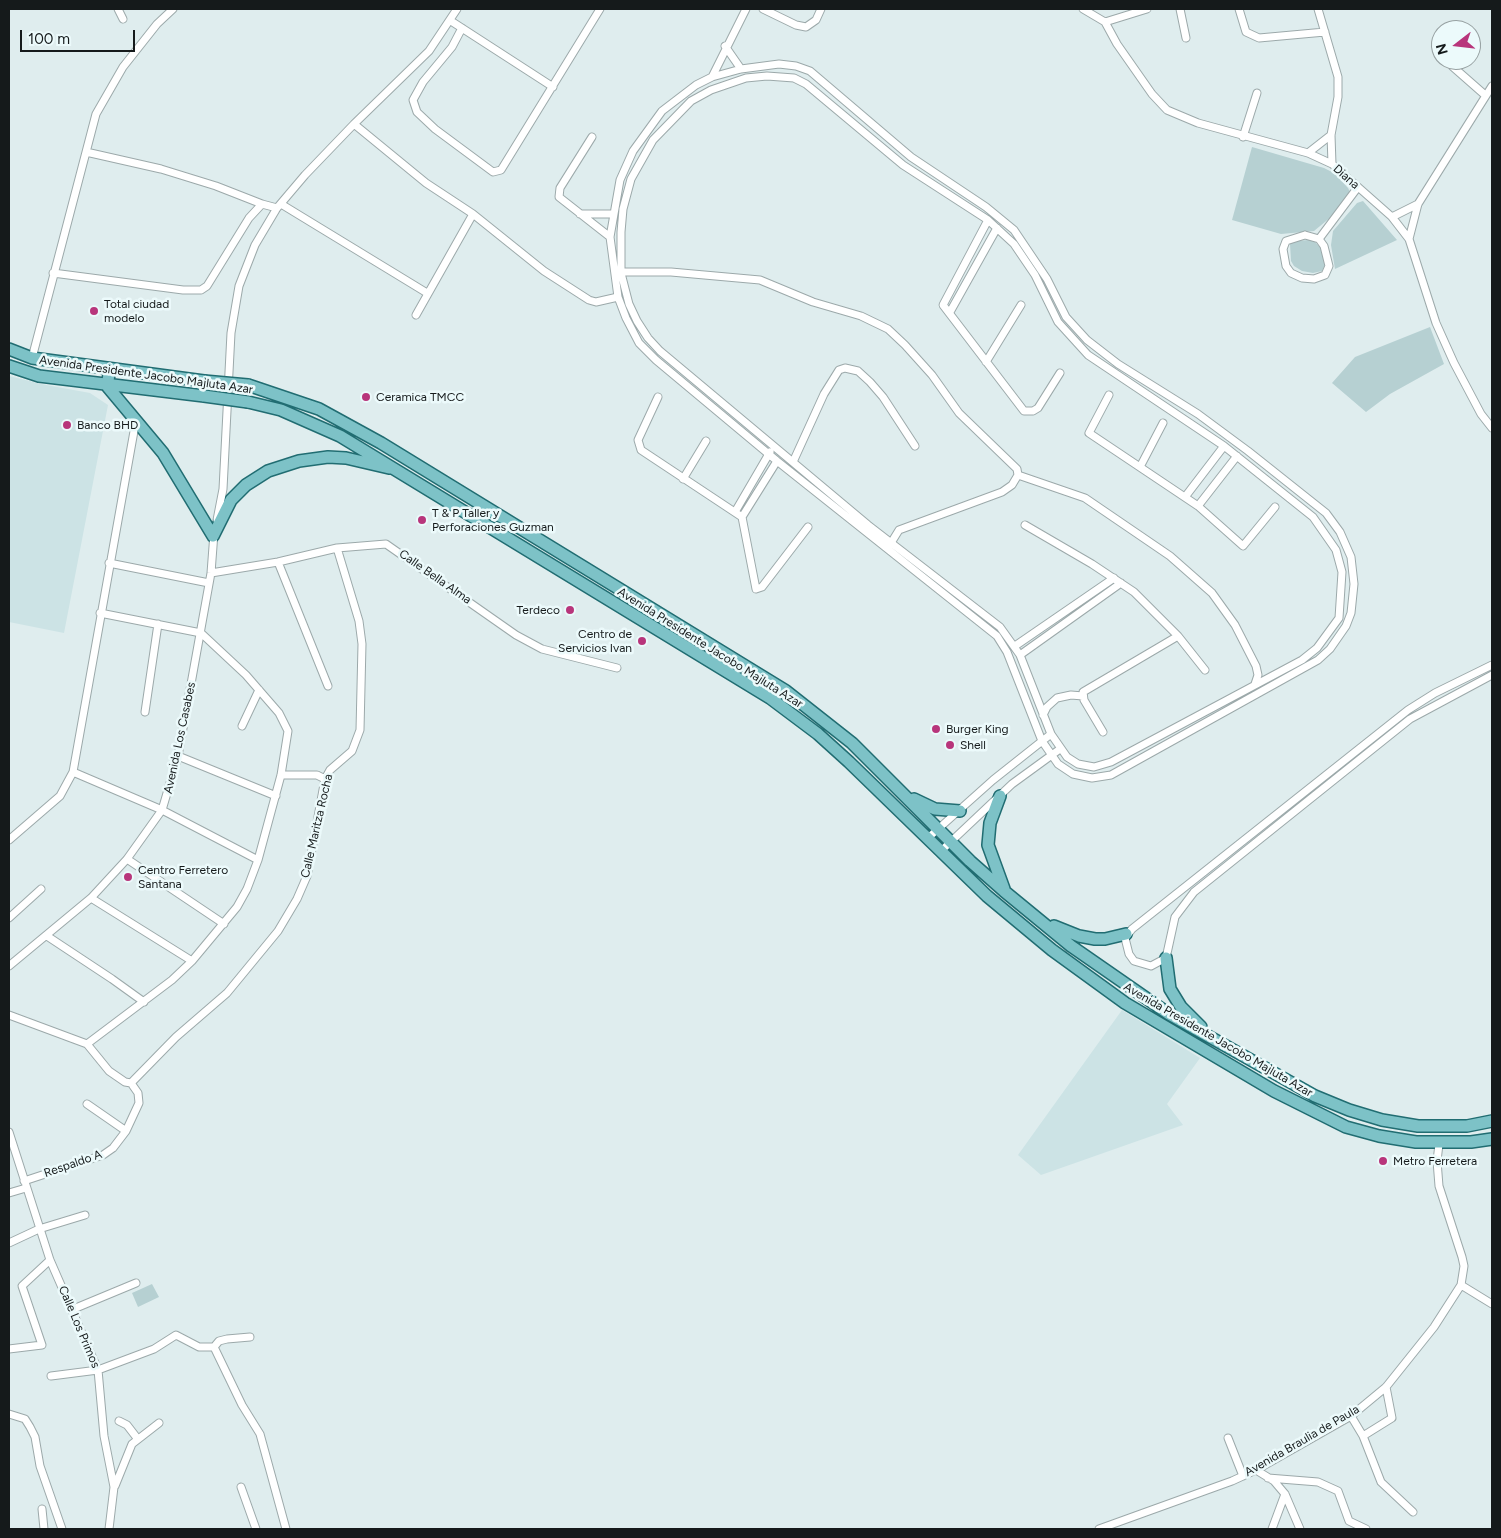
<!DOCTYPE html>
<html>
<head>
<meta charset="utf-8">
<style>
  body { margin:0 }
  #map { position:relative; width:1501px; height:1538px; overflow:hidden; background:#dfedee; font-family:Figtree,sans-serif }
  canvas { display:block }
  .frame { position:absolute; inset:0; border:10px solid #151a1b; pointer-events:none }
  .north { position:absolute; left:1431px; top:20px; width:50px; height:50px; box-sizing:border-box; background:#ecfafb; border:1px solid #96a0a1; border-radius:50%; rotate:254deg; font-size:14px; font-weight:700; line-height:20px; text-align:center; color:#151a1b }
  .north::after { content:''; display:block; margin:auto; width:18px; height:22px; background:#b8357b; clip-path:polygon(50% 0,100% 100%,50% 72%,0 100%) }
  .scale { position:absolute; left:20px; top:30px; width:115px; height:22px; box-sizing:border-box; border:2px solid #151a1b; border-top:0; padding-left:6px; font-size:15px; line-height:18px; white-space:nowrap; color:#151a1b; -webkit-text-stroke:4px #ecfafb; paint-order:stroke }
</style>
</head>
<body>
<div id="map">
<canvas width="1501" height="1538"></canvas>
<div class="frame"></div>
<div class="north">N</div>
<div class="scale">100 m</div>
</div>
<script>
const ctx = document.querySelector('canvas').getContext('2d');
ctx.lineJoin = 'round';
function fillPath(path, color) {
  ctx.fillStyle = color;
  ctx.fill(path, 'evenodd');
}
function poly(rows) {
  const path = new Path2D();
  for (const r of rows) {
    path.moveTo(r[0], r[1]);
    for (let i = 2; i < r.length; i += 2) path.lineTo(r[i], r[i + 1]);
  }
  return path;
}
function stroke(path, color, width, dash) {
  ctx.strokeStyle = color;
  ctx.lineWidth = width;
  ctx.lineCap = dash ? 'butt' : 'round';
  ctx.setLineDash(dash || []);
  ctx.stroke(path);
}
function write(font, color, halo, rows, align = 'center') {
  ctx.font = font + ' Figtree,sans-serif';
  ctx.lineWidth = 5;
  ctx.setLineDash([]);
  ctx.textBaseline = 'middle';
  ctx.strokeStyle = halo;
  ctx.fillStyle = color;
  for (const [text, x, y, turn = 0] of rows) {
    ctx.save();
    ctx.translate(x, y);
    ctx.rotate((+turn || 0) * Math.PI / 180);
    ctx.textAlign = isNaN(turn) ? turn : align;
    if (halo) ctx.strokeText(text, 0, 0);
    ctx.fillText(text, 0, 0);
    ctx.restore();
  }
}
fillPath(poly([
  [9,376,46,385,90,393,108,405,64,633,9,622],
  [1122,1010,1200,1058,1167,1104,1183,1125,1041,1175,1018,1155]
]), '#cce3e5');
fillPath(poly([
  [1252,147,1324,168,1334,173,1348,188,1350,192,1348,196,1331,217,1314,231,1281,234,1232,220],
  [1363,201,1397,240,1335,269,1331,245,1333,231,1357,203],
  [1309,240,1314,241,1321,248,1325,265,1322,271,1313,273,1302,271,1294,266,1291,261,1290,244,1295,241],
  [1430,327,1444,364,1390,394,1366,412,1332,383,1355,357],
  [152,1284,159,1297,138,1307,132,1293]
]), '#b6d0d2');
const street = poly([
  [118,9,123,19],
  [763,9,796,25,806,27,816,20,821,9],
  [1083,9,1105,22,1117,44,1152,94,1167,110,1198,123,1308,153,1332,164,1392,217,1409,239,1436,323,1454,363,1481,414,1492,428],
  [1180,9,1186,38],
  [1239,9,1246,32,1259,38,1325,32],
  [1318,9,1338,77,1338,97,1331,135,1332,164],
  [451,21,553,87],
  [1105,22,1147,9],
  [462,28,452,47,423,82,413,100,417,112,435,129,493,172,501,170,600,9],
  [725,46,741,69],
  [779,64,796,66,810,71,911,157,986,207,1014,230,1047,279,1066,317,1087,340,1118,364,1198,414,1248,451,1326,513,1340,532,1351,557,1354,584,1351,613,1346,626,1330,649,1318,660,1111,775,1092,778,1073,774,1058,764,1042,741,1007,652,997,636,777,461,656,360,639,343,626,318,618,297,610,237,620,180,633,151,662,111,696,85,712,77,741,69,779,64],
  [1452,66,1485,95],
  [767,76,794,78,806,84,903,165,988,220,1014,244,1035,275,1058,322,1088,355,1224,446,1313,517,1336,550,1342,572,1339,618,1317,648,1302,660,1111,762,1094,767,1078,764,1067,757,1051,734,1020,655,1000,627,868,525,660,351,648,338,637,321,629,304,621,273,621,232,623,209,631,179,653,140,691,101,711,90,746,78,767,76],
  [712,77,746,9],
  [354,124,426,183,473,214,544,271,589,300,596,302,618,297],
  [592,137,560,188,559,197,610,237],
  [1243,137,1257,93],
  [86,152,161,169,216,186,262,204],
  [1308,153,1331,135],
  [281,204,427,293],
  [580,214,612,214],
  [1392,217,1418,204],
  [988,220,943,305,1024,411,1033,411,1038,408,1060,373],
  [1305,235,1319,239,1324,246,1329,266,1325,275,1314,279,1302,278,1291,273,1286,266,1283,249,1286,241,1305,235],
  [1319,239,1358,187],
  [1409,239,1418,204,1492,86],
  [616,272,671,272,760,280,813,302,861,316,888,329,905,345,932,375,959,413,1017,469,1018,475,1012,485,1002,492,899,530,891,543],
  [53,273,183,290,201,290,207,286,249,218,262,204,277,208],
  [950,312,997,228],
  [416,315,473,214],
  [32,358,96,114,123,67,157,24,173,9],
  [986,362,1021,305],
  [1109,395,1089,433,1198,506,1243,546,1275,507],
  [658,397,638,440,641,450,742,517,756,589,762,587,808,527],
  [793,462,824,394,839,370,845,368,858,371,870,382,883,397,915,446],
  [1140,467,1163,423],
  [1018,475,1085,498,1170,556,1212,593,1235,625,1256,666,1258,675,1255,684],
  [683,479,706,441],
  [1185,497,1224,446],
  [1198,506,1237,456],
  [735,512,770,452],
  [742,517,777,461],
  [217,520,223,489,231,333,239,286,255,245,277,208,305,175,354,124,429,51,457,9],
  [1025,525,1092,564,1134,592,1178,636,1205,670],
  [278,562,328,686],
  [109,563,209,583],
  [211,573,278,562,337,548,386,544,516,635,542,649,617,668],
  [1015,646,1114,578],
  [1020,655,1121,583],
  [1492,665,1435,693,1408,710,1132,929,1125,938,1129,954,1134,961,1151,966,1166,958,1175,917,1194,892,1410,719,1492,675],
  [145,712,158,624],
  [1043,715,1047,707,1057,698,1071,695,1083,696],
  [242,726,259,690],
  [1103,732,1084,700,1083,692,1178,636],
  [178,756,276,796],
  [73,772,162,810,258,860],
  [281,775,317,775,325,779],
  [928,838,993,780,1051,734],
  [9,840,60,796,73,772,136,420],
  [941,851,1012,784,1060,749],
  [127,859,224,924],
  [91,898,192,961],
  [9,918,41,889],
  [47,936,112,979,144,1002],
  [9,966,91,898,127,859,162,810,178,756,211,573,214,533],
  [9,1015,87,1044,109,1071,125,1082,131,1083,138,1093,139,1103,126,1131,113,1148,103,1155,24,1181],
  [87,1044,172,980,192,961,237,907,247,889,258,860,281,775,288,731,279,713,246,675,201,633,100,613],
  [131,1083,176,1037,227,993,278,931,297,899,307,876,325,779,330,770,352,751,360,730,362,644,359,621,337,548],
  [87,1104,126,1131],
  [9,1132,50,1260,98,1370,104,1436,114,1487,109,1529],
  [9,1193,26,1188],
  [9,1243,39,1229,85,1215],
  [1461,1285,1492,1304],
  [71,1310,136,1283],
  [214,1347,219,1341,227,1339,250,1337],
  [9,1349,42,1345,22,1286,50,1260],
  [51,1376,98,1370,154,1349,176,1335,199,1347,214,1347,242,1405,260,1434,286,1529],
  [9,1414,25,1419,30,1427,35,1437,40,1466,62,1529],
  [1351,1416,1363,1436,1381,1482,1413,1512],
  [119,1421,127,1425,137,1438],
  [1363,1436,1392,1418,1386,1387],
  [1228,1438,1243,1476],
  [1256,1470,1274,1481,1285,1494,1300,1529],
  [1268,1478,1318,1482,1338,1491,1349,1521,1366,1529],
  [115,1486,132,1444,159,1423],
  [241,1487,256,1529],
  [42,1509,44,1529],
  [1099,1529,1232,1481,1256,1470,1351,1416,1386,1387,1434,1327,1461,1285,1464,1266,1462,1257,1439,1186,1437,1161,1439,1144],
  [1272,1529,1285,1494]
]);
const primary = poly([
  [9,349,32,358,204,381],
  [9,366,39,376,204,396],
  [110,369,107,386,163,453,213,536],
  [248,385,319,409,381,443,786,691,852,743,970,861,1004,891,1071,946,1169,1014,1315,1096,1349,1110,1382,1120,1418,1126,1467,1126,1492,1121],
  [248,402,281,410,340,436,770,698,818,734,849,762,987,896,1052,950,1125,1003,1274,1091,1346,1127,1379,1136,1416,1142,1471,1142,1492,1139],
  [213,536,231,500,246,485,268,471,299,461,328,457,346,458,389,468],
  [1000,796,990,823,988,845,1004,889],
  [914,799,935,809,960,811],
  [1054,926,1079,936,1095,939,1105,939,1126,934],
  [1166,958,1170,989,1181,1007,1201,1027]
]);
stroke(street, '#9ca9aa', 9);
stroke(primary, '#216d72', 14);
stroke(street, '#fff', 7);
stroke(primary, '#7dc2c7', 11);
const primaryBridge = poly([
  [204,381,248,385],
  [204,396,248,402]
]);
stroke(primaryBridge, '#216d72', 14, []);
stroke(primaryBridge, '#7dc2c7', 11);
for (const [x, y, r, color] of [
  [94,311,5,"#b8357b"],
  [366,397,5,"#b8357b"],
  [67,425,5,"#b8357b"],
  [422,520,5,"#b8357b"],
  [570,610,5,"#b8357b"],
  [642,641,5,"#b8357b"],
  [936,729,5,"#b8357b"],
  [950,745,5,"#b8357b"],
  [128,877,5,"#b8357b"],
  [1383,1161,5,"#b8357b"]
]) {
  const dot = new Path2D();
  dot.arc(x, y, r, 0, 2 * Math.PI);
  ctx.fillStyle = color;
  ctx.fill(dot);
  stroke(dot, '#ecfafb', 2);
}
write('12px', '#151a1b', '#ecfafb', [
  ["Diana",1346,177,41],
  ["Avenida Presidente Jacobo Majluta Azar",146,375,8],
  ["Calle Bella Alma",435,577,35],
  ["Avenida Presidente Jacobo Majluta Azar",710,648,32],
  ["Avenida Los Casabes",180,738,-78],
  ["Calle Maritza Rocha",317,826,-77],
  ["Avenida Presidente Jacobo Majluta Azar",1218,1040,30],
  ["Respaldo A",73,1164,-19],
  ["Calle Los Primos",79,1327,67],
  ["Avenida Braulia de Paula",1302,1441,-30]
]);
write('12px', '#151a1b', '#ecfafb', [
  ["Total ciudad",104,304],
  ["modelo",104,318],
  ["Ceramica TMCC",376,397],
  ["Banco BHD",77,425],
  ["T & P Taller y",432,513],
  ["Perforaciones Guzman",432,527],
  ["Terdeco",560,610,"right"],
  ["Centro de",632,634,"right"],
  ["Servicios Ivan",632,648,"right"],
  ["Burger King",946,729],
  ["Shell",960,745],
  ["Centro Ferretero",138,870],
  ["Santana",138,884],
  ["Metro Ferretera",1393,1161]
], 'left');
</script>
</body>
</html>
